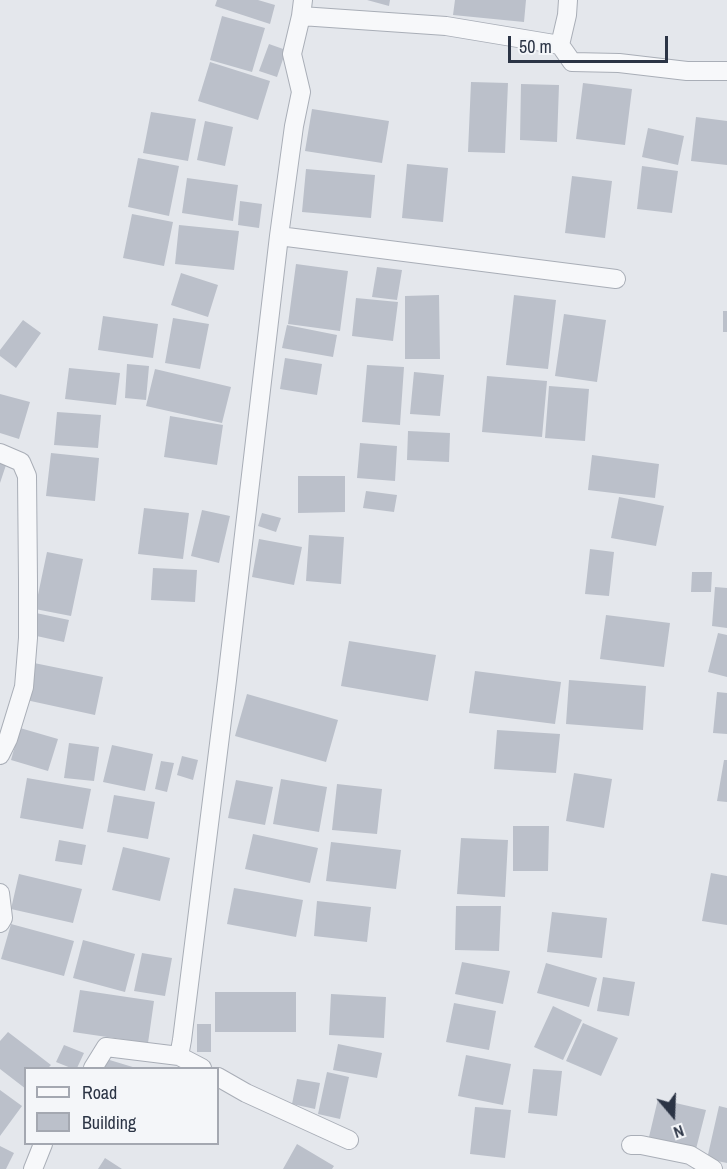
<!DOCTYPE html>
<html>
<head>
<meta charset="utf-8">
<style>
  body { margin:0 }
  #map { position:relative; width:727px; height:1169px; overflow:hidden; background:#e4e7ec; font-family:"Archivo Narrow",sans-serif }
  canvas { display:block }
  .legend { position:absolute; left:24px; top:1067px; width:195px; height:78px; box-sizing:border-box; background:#f4f6f9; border:2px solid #a4a8b1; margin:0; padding:8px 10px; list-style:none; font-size:18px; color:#2b3445 }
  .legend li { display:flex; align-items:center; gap:12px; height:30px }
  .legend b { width:30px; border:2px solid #a4a8b1 }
  .north { position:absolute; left:643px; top:1085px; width:60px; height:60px; -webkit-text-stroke:4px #f4f6f9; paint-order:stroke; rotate:161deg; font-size:16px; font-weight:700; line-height:24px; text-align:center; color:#2b3445 }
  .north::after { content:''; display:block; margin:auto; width:21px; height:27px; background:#2b3445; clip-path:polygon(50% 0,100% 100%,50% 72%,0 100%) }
  .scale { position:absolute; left:508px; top:36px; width:160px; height:27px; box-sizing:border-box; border:3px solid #2b3445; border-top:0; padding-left:8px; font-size:18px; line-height:21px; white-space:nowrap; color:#2b3445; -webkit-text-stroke:4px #f4f6f9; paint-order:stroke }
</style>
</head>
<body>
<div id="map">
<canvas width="727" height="1169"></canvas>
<ul class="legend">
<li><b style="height:8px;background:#f7f8fa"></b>Road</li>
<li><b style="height:16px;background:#bbc0ca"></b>Building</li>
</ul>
<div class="north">N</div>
<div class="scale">50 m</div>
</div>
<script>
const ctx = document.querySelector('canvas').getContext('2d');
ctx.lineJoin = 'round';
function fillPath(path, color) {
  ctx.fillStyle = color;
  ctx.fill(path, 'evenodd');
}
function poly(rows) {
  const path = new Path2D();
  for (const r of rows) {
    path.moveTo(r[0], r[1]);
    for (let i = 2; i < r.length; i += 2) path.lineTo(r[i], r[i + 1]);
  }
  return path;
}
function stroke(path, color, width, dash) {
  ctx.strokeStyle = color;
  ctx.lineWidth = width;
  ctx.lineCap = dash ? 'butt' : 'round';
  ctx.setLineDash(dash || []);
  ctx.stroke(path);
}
fillPath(poly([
  [217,0,258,0,275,5,270,24,215,6],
  [367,0,390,0,389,6],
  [455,0,526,0,524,22,453,15],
  [222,16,265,28,252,72,210,60],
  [269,44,286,50,277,77,259,71],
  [210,62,270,81,258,120,198,101],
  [471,82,508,83,505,153,468,152],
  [583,83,632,89,625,145,576,139],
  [521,84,559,85,557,142,520,140],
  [312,109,389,121,382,163,305,151],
  [151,112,196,119,188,161,143,153],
  [696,117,727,121,727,165,691,161],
  [205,121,233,127,225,166,197,160],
  [648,128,684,136,678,165,642,157],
  [138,158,179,166,169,216,128,207],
  [407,164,448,168,443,222,402,218],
  [642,166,678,171,672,213,637,209],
  [306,169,375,175,371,218,302,212],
  [572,176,612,181,605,238,565,233],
  [187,178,238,185,233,221,182,213],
  [240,201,262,204,259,228,238,225],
  [132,214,173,222,164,266,123,258],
  [179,225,239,231,234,270,175,264],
  [296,264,348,271,340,331,288,324],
  [377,267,402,270,397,300,372,297],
  [181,273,218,285,208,317,171,305],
  [439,295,440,359,405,359,405,296],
  [514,295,556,300,548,369,506,365],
  [356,298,398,302,393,341,352,336],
  [723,311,727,311,727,332,723,332],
  [564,314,606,320,597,382,555,376],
  [103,316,158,324,153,358,98,350],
  [173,318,209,324,200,369,165,363],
  [23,320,41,333,16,368,0,356,0,350],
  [287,325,337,335,333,357,282,348],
  [285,358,322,364,317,395,280,389],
  [127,364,149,366,146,400,125,398],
  [367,365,404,367,400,425,362,422],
  [69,368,120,373,116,405,65,399],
  [155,369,231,387,222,423,146,406],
  [414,372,444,375,440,416,410,414],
  [487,376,547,381,542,437,482,432],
  [549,386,589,389,585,441,545,438],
  [0,394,30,402,19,439,0,433],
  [57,412,101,415,98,448,54,445],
  [170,416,223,425,217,465,164,457],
  [408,431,450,433,449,462,407,460],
  [360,443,397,446,395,481,357,478],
  [51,453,99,458,95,501,46,496],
  [592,455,659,464,655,498,588,490],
  [0,460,7,462,0,483],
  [298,476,345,476,345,512,298,513],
  [366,491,397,495,394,512,363,508],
  [619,497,664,506,656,546,611,538],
  [144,508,189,513,183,559,138,554],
  [202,510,230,516,219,563,191,556],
  [262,513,281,518,276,532,258,526],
  [309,535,344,537,341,584,306,581],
  [259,539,302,547,294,585,252,577],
  [590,549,614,552,609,596,585,594],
  [47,552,83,559,71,616,35,609],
  [153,568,197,570,195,602,151,600],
  [692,572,712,572,711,592,691,592],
  [715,587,727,588,727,628,712,626],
  [36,613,69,620,64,642,32,635],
  [606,615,670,623,664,667,600,659],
  [718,633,727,635,727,677,708,672],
  [349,641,436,655,428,701,341,686],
  [34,663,103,677,95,715,26,700],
  [475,671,561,682,555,724,469,713],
  [569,680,646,686,643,730,566,724],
  [717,692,727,693,727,734,713,733],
  [247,694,338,720,326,762,235,736],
  [20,728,58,739,48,771,11,760],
  [497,730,560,734,556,773,494,769],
  [69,743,99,747,94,781,64,778],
  [112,745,153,754,145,791,103,782],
  [182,756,198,760,193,780,177,775],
  [724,760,727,760,727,802,717,801],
  [161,761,174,763,167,792,155,789],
  [574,773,612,779,604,828,566,821],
  [27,778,91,789,83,829,20,818],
  [281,779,327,787,319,832,273,824],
  [236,780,273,787,265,825,228,818],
  [337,784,382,789,377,834,332,830],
  [114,795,155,802,148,839,107,832],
  [513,826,549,826,548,871,513,871],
  [253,834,318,848,310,883,245,869],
  [461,838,508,840,505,897,457,894],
  [59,840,86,845,82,865,55,861],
  [331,842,401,850,396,889,326,881],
  [123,847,170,858,160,901,112,890],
  [711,873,727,876,727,925,702,921],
  [19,874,82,889,73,923,11,909],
  [234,888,303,900,296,937,227,924],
  [317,901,371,907,367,942,314,936],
  [456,906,501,906,499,951,455,950],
  [552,912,607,918,602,958,547,952],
  [11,924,74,941,64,976,1,959],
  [83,940,135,954,125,992,73,978],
  [142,953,172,958,165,996,134,991],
  [462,962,510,971,503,1004,455,994],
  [546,963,597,978,589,1007,537,993],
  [603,977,635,982,629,1016,597,1011],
  [80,990,154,1001,148,1043,73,1032],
  [215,992,296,992,296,1032,215,1032],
  [331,994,386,997,384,1038,329,1035],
  [454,1003,496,1011,489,1050,446,1042],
  [553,1006,582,1020,563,1060,534,1047],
  [583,1023,618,1038,601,1076,566,1061],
  [197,1024,211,1024,211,1052,197,1052],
  [8,1032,51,1065,48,1068,26,1068,26,1089,0,1069,0,1041],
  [338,1044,382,1053,377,1078,333,1070],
  [64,1045,84,1053,77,1068,71,1068,56,1062],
  [466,1055,511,1064,503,1105,458,1096],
  [103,1058,136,1068,100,1068],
  [533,1069,562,1071,557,1116,528,1113],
  [327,1072,349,1077,340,1119,318,1114],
  [297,1079,320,1083,315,1109,292,1104],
  [0,1090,22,1106,0,1136],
  [658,1099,706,1110,696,1149,649,1137],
  [719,1106,727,1108,727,1163,707,1159],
  [475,1107,511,1110,505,1158,470,1154],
  [297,1144,334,1166,332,1169,283,1169],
  [0,1146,14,1153,6,1169,0,1169],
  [105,1158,122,1169,98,1169]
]), '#bbc0ca');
const minor = poly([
  [303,0,301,16,292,54,301,92,294,126,279,236,616,279],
  [301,16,446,26,560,45,572,62,619,63,687,71,727,71],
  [560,45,567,15,568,0],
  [0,453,21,462,27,476,28,581,28,638,24,687,8,739,0,755],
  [0,893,3,918,0,923],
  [179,1056,202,1068],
  [93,1068,106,1047,179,1056,182,1040,227,680,279,236],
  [218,1077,246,1093,349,1140],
  [631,1145,641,1145,690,1155,713,1169],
  [33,1169,43,1144]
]);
stroke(minor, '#a9aeb7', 20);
stroke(minor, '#f7f8fa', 18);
</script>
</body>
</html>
